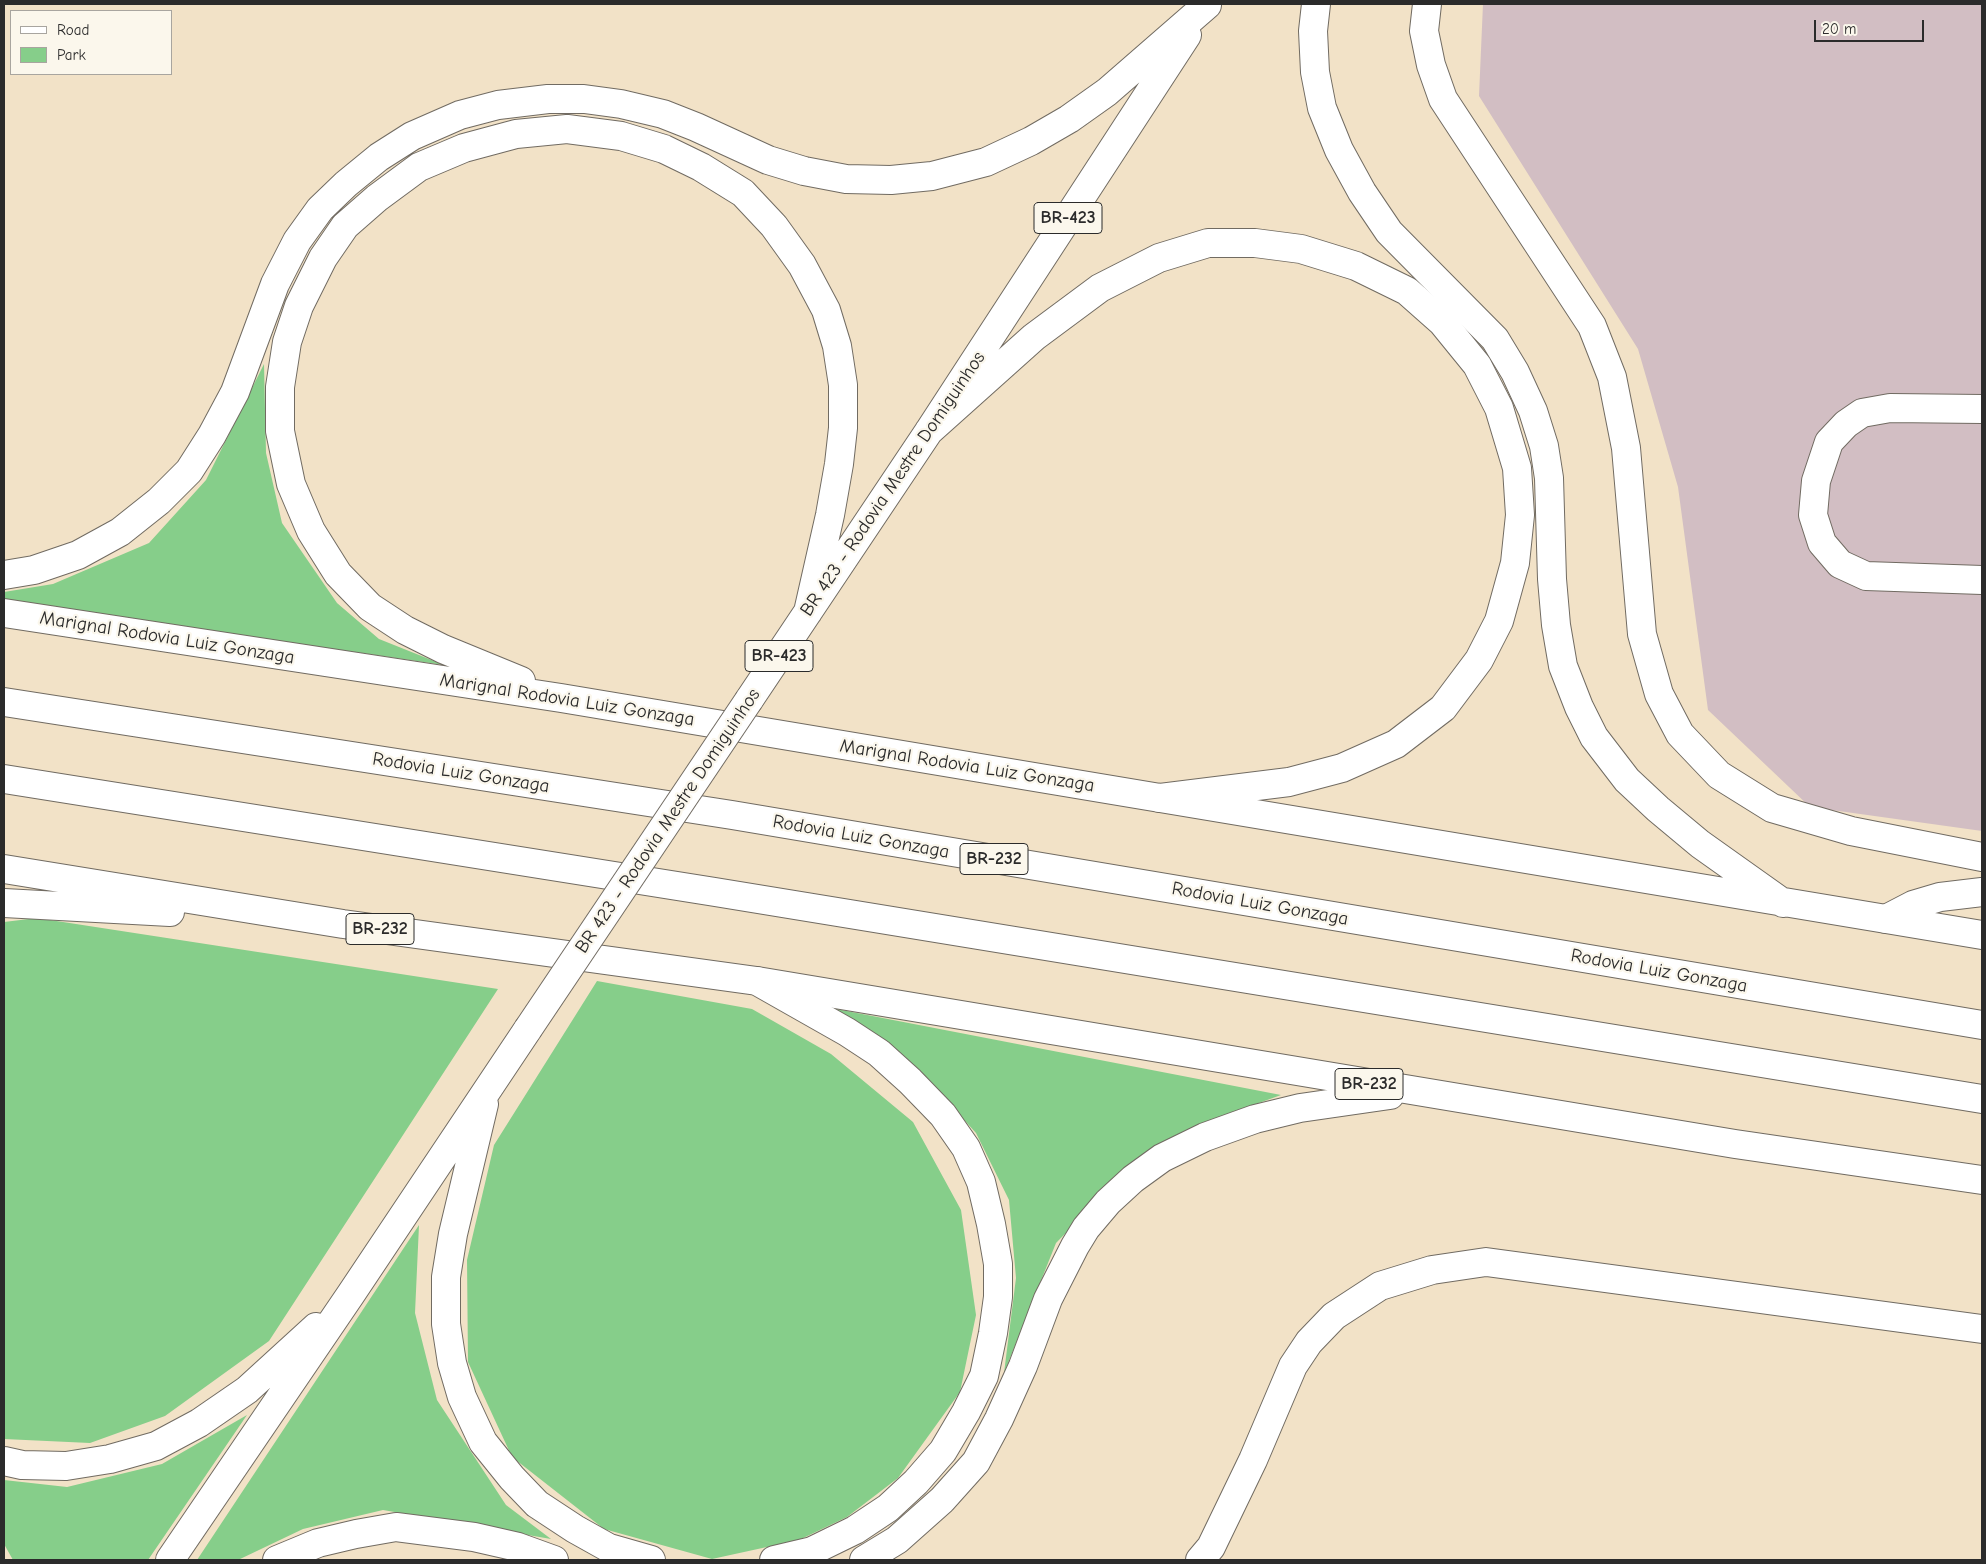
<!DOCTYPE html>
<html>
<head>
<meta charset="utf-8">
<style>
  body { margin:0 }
  #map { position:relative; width:1986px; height:1564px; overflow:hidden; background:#f2e2c7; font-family:"Comic Neue",sans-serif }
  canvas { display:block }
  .frame { position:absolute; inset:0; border:5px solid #2b2b2b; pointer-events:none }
  .legend { position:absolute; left:10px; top:10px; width:162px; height:65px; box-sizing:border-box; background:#fbf7ec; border:1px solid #a8a59f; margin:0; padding:6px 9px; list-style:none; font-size:15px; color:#2b2b2b }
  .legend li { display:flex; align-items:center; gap:10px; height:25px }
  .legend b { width:25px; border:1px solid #a8a59f }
  .scale { position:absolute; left:1814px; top:20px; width:110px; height:22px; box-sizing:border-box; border:2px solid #2b2b2b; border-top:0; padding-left:6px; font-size:15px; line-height:18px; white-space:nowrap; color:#2b2b2b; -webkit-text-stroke:4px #fbf7ec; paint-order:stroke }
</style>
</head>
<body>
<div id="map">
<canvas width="1986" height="1564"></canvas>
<div class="frame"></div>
<ul class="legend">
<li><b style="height:6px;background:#fff"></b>Road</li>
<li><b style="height:14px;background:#86ce8a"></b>Park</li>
</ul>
<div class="scale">20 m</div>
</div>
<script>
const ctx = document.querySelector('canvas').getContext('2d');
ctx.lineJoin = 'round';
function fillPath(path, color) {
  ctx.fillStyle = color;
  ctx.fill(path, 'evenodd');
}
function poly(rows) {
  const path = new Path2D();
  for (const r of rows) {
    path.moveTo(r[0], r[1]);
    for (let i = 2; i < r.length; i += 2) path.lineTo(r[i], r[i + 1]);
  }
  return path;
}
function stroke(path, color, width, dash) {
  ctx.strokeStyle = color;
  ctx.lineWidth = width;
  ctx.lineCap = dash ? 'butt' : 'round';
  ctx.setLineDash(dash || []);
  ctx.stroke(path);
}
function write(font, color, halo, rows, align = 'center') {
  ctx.font = font + ' "Comic Neue",sans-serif';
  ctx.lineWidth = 4.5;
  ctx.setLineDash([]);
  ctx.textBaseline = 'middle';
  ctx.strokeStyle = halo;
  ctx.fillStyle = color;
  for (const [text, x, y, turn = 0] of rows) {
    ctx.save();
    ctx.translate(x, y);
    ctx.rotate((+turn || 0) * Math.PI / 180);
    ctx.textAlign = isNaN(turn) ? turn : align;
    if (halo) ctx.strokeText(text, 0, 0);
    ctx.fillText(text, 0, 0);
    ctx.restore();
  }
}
fillPath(poly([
  [1483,4,1982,4,1982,831,1810,807,1708,710,1678,487,1638,349,1479,96]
]), '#d2bec3');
fillPath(poly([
  [264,364,266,453,282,523,337,603,379,639,444,665,4,601,4,592,53,584,149,543,206,480],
  [37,918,498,989,269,1341,165,1416,90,1443,4,1439,4,922],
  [597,981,752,1009,831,1054,913,1122,961,1210,976,1315,960,1392,898,1478,847,1517,799,1540,712,1559,604,1529,512,1457,468,1362,467,1260,494,1145],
  [831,1008,1281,1095,1198,1125,1121,1177,1056,1243,1004,1373,1016,1278,1009,1200,976,1133,916,1067],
  [419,1225,415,1313,437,1400,506,1505,551,1539,383,1510,303,1529,238,1560,197,1560],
  [247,1415,148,1560,13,1560,4,1544,4,1480,67,1487,162,1464]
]), '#86ce8a');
const minor = poly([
  [1427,4,1424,31,1431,65,1443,99,1592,326,1612,377,1626,448,1642,634,1659,694,1680,734,1719,775,1772,808,1851,831,1982,857],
  [1982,409,1890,408,1862,413,1846,424,1829,442,1816,481,1813,515,1822,543,1840,564,1866,576,1982,580],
  [1886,919,1913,905,1940,897,1982,892],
  [1200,1560,1211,1547,1253,1460,1293,1366,1309,1342,1334,1316,1380,1286,1432,1270,1486,1262,1982,1329]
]);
const major = poly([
  [4,575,34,570,78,555,120,532,159,501,189,471,212,435,235,392,275,284,297,241,320,209,346,184,379,157,412,136,460,115,498,105,548,99,584,99,621,104,663,114,696,127,768,160,804,171,846,179,891,180,932,176,986,162,1031,141,1069,119,1107,92,1207,5],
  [4,613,561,698,1160,798,1289,782,1342,768,1396,744,1443,708,1479,660,1499,621,1515,563,1520,515,1517,468,1499,408,1477,365,1442,322,1407,291,1356,266,1301,249,1255,243,1208,243,1159,258,1100,288,1034,337,929,431],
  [521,681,443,649,405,630,370,607,338,574,311,531,291,484,280,431,280,387,287,342,299,306,323,258,345,226,377,198,419,167,464,148,516,134,567,129,621,136,664,149,701,167,743,193,774,226,802,265,826,310,837,346,843,385,843,428,839,464,830,515,808,612],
  [749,700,929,431,1187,35],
  [4,869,343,924,757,981,847,1032,879,1053,910,1081,943,1115,966,1148,981,1182,991,1224,998,1264,998,1297,993,1333,984,1376,966,1412,943,1451,916,1482,888,1508,855,1530,812,1551,774,1560],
  [4,903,170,912],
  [484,1104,453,1234,446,1277,446,1324,452,1363,462,1397,483,1442,512,1478,537,1504,575,1529,609,1548,651,1560],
  [4,1461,22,1465,66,1466,110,1459,156,1446,199,1423,247,1390,316,1327],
  [170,1560,351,1294,528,1029]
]);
const highway = poly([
  [1316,4,1313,31,1315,72,1322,108,1339,150,1362,192,1389,232,1495,339,1515,372,1533,411,1544,446,1549,478,1552,579,1556,625,1563,666,1579,707,1594,737,1627,780,1658,809,1700,844,1783,903],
  [4,702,732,815,1982,1025],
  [4,779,715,892,1982,1099],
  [1160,798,1982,935],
  [757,981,1735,1144,1982,1180],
  [277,1560,318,1543,356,1534,396,1527,474,1537,518,1547,554,1560],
  [864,1560,897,1540,942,1500,976,1462,999,1419,1023,1366,1048,1299,1075,1246,1086,1228,1108,1202,1133,1179,1162,1158,1205,1137,1255,1119,1300,1108,1390,1095]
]);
stroke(minor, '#716b62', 30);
stroke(major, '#716b62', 30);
stroke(highway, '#716b62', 30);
stroke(minor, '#fff', 28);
stroke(major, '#fff', 28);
stroke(highway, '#fff', 28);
const majorBridge = poly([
  [528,1029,749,700]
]);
stroke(majorBridge, '#716b62', 30, []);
stroke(majorBridge, '#fff', 28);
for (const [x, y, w] of [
  [1068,218,68],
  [779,656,68],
  [994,859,68],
  [380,929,68],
  [1369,1084,68]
]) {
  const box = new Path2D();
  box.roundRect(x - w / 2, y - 15.5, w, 31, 4);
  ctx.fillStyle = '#fbf7ec';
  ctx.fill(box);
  stroke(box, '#2b2b2b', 1);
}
write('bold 18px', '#2b2b2b', null, [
  ["BR-423",1068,218],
  ["BR-423",779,656],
  ["BR-232",994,859],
  ["BR-232",380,929],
  ["BR-232",1369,1084]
]);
write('19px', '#2b2b2b', '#fbf7ec', [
  ["BR 423 - Rodovia Mestre Domiguinhos",893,484,-56],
  ["Marignal Rodovia Luiz Gonzaga",167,638,9],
  ["Marignal Rodovia Luiz Gonzaga",567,700,9],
  ["Marignal Rodovia Luiz Gonzaga",967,766,9],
  ["Rodovia Luiz Gonzaga",461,773,9],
  ["BR 423 - Rodovia Mestre Domiguinhos",668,821,-56],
  ["Rodovia Luiz Gonzaga",861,837,10],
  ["Rodovia Luiz Gonzaga",1260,904,10],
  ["Rodovia Luiz Gonzaga",1659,971,10]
]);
</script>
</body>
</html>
